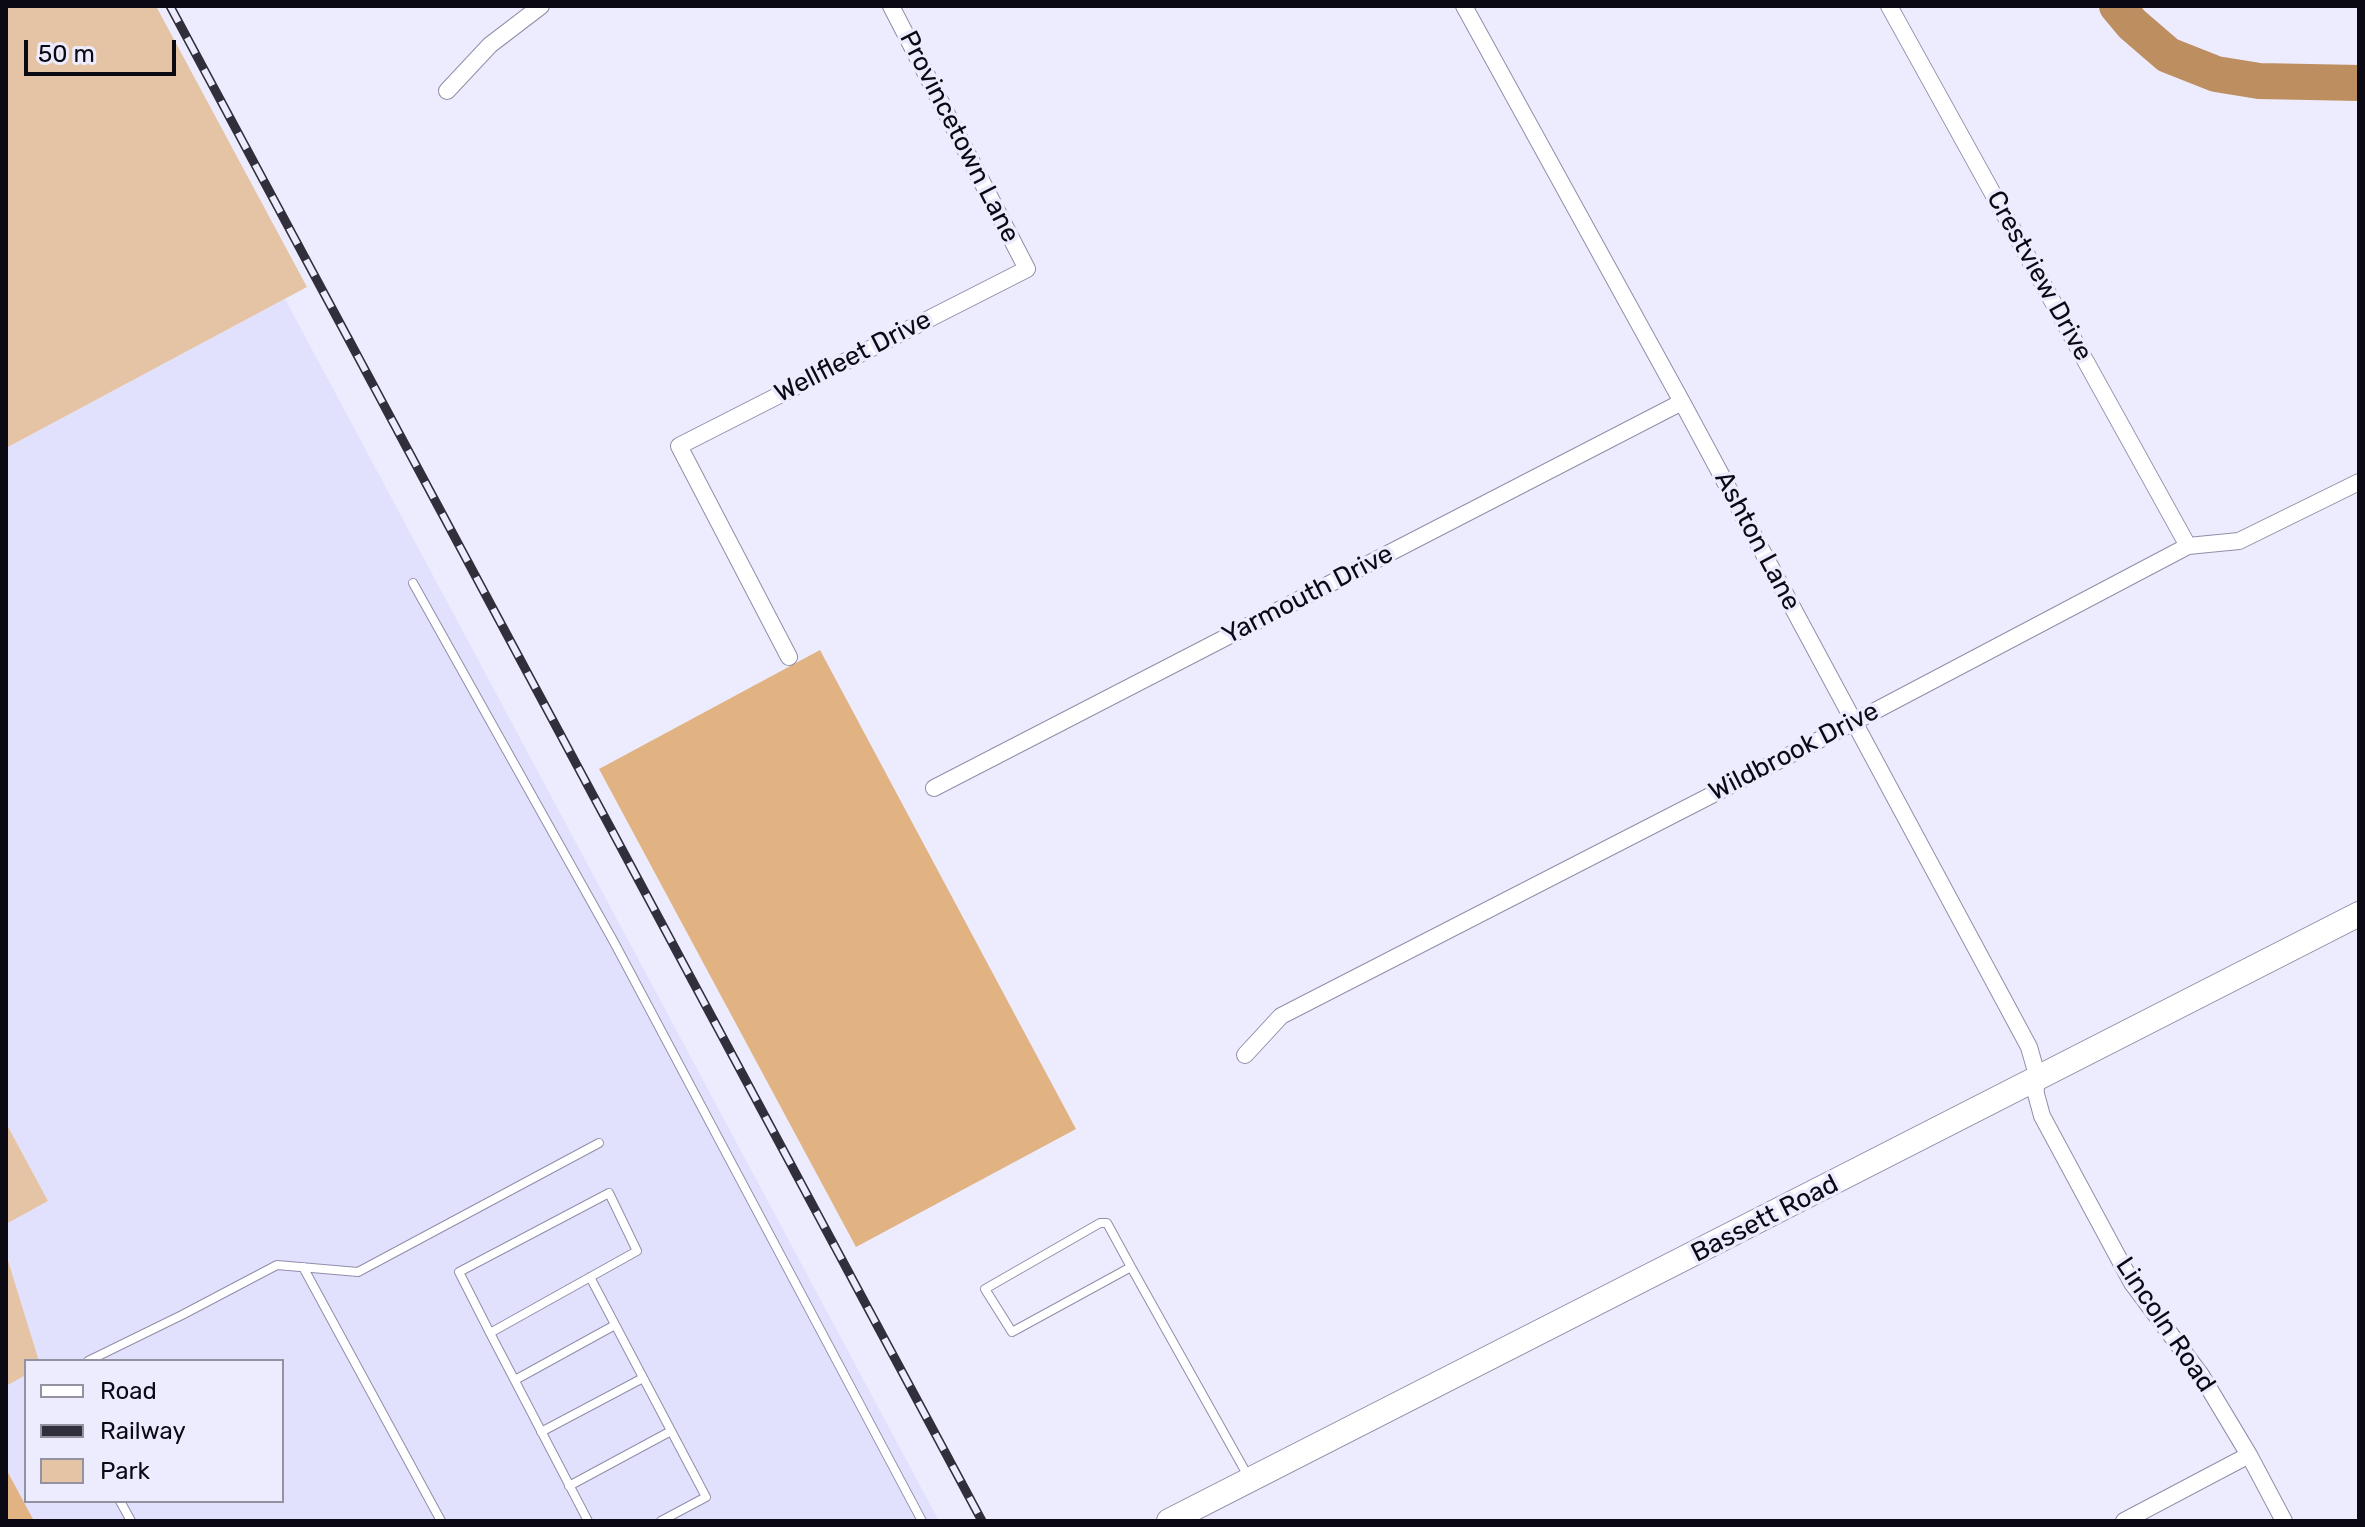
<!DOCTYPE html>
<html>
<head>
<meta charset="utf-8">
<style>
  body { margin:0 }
  #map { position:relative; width:2365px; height:1527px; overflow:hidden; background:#edecfe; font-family:Rubik,sans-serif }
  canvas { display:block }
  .frame { position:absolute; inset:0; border:8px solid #0b0a14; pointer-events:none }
  .legend { position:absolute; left:24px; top:1359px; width:260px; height:144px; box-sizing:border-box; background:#edecfe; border:2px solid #9392a0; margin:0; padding:10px 14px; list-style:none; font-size:24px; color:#0b0a14 }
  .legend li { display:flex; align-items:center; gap:16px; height:40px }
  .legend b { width:40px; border:2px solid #9392a0 }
  .scale { position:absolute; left:24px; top:40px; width:152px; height:36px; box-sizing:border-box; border:4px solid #0b0a14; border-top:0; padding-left:10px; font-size:24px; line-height:28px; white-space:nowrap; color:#0b0a14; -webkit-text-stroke:6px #edecfe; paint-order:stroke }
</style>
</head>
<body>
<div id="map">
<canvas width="2365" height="1527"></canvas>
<div class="frame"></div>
<ul class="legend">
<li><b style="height:10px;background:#fff"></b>Road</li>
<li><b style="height:10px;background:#302f3b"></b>Railway</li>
<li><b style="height:22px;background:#e4c4a4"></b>Park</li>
</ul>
<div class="scale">50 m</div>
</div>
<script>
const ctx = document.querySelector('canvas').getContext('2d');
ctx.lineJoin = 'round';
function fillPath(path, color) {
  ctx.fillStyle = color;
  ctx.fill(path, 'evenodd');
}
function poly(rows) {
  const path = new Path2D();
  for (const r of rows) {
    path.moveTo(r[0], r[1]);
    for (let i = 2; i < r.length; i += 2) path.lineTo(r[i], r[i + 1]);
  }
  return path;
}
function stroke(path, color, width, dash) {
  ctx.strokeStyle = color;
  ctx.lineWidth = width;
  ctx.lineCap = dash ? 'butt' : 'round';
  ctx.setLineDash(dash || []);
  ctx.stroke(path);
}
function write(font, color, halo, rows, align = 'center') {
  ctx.font = font + ' Rubik,sans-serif';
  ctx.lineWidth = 7;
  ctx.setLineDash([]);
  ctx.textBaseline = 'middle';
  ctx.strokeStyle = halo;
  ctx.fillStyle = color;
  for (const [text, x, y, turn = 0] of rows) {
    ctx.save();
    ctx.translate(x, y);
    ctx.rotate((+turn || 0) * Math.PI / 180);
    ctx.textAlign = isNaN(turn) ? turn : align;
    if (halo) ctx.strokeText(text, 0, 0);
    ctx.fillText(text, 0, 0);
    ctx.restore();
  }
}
fillPath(poly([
  [285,299,939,1521,6,1521,6,1386,26,1375,26,1501,282,1501,282,1361,39,1361,6,1254,6,1224,48,1201,6,1123,6,448]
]), '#e1e0fd');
fillPath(poly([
  [6,6,156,6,307,287,6,448],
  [6,1123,48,1201,6,1224],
  [6,1254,39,1361,26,1361,26,1375,6,1386]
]), '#e4c4a4');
fillPath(poly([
  [820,650,1076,1129,856,1247,599,769],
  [6,1469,34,1521,6,1521]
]), '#e1b282');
stroke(poly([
  [2117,6,2132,24,2168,55,2216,74,2259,81,2359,83]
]), '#bc8e60', 36);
const lane = poly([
  [413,583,615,944,922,1521],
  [303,1267,441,1521],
  [1131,1267,1012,1332,985,1289,1100,1223,1107,1223,1131,1267,1248,1476],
  [590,1277,706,1497,661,1521],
  [490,1333,637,1251,609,1193,459,1272,490,1333,588,1521],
  [88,1361,182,1315,277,1265,358,1272,599,1143],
  [515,1380,615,1325],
  [541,1432,643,1378],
  [569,1486,671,1431],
  [120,1501,131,1521]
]);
const street = poly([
  [1464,6,1682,402,2029,1047,2035,1068,2036,1094,2042,1116,2132,1283,2201,1375,2249,1455,2284,1521],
  [1889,6,2188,546],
  [447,91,490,45,541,6],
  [789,657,679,446,1027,269,891,6],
  [934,788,1682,402],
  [1245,1055,1281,1016,1854,722,2188,546,2239,541,2359,482],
  [2124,1521,2249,1455]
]);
const secondary = poly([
  [1169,1521,2359,914]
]);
stroke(lane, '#908ea9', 10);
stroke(street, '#908ea9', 18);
stroke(secondary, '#908ea9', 26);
stroke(lane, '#fff', 8);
stroke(street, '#fff', 16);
stroke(secondary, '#fff', 24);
const rail = poly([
  [170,6,982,1521]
]);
stroke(rail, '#302f3b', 9);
stroke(rail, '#edecfe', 6, [18]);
write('26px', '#0b0a14', '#edecfe', [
  ["Provincetown Lane",959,137,63],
  ["Crestview Drive",2039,276,61],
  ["Wellfleet Drive",853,357,-27],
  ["Ashton Lane",1757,541,62],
  ["Yarmouth Drive",1308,595,-27],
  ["Wildbrook Drive",1794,752,-27],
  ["Bassett Road",1765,1219,-27],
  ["Lincoln Road",2165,1325,56]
]);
</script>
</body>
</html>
